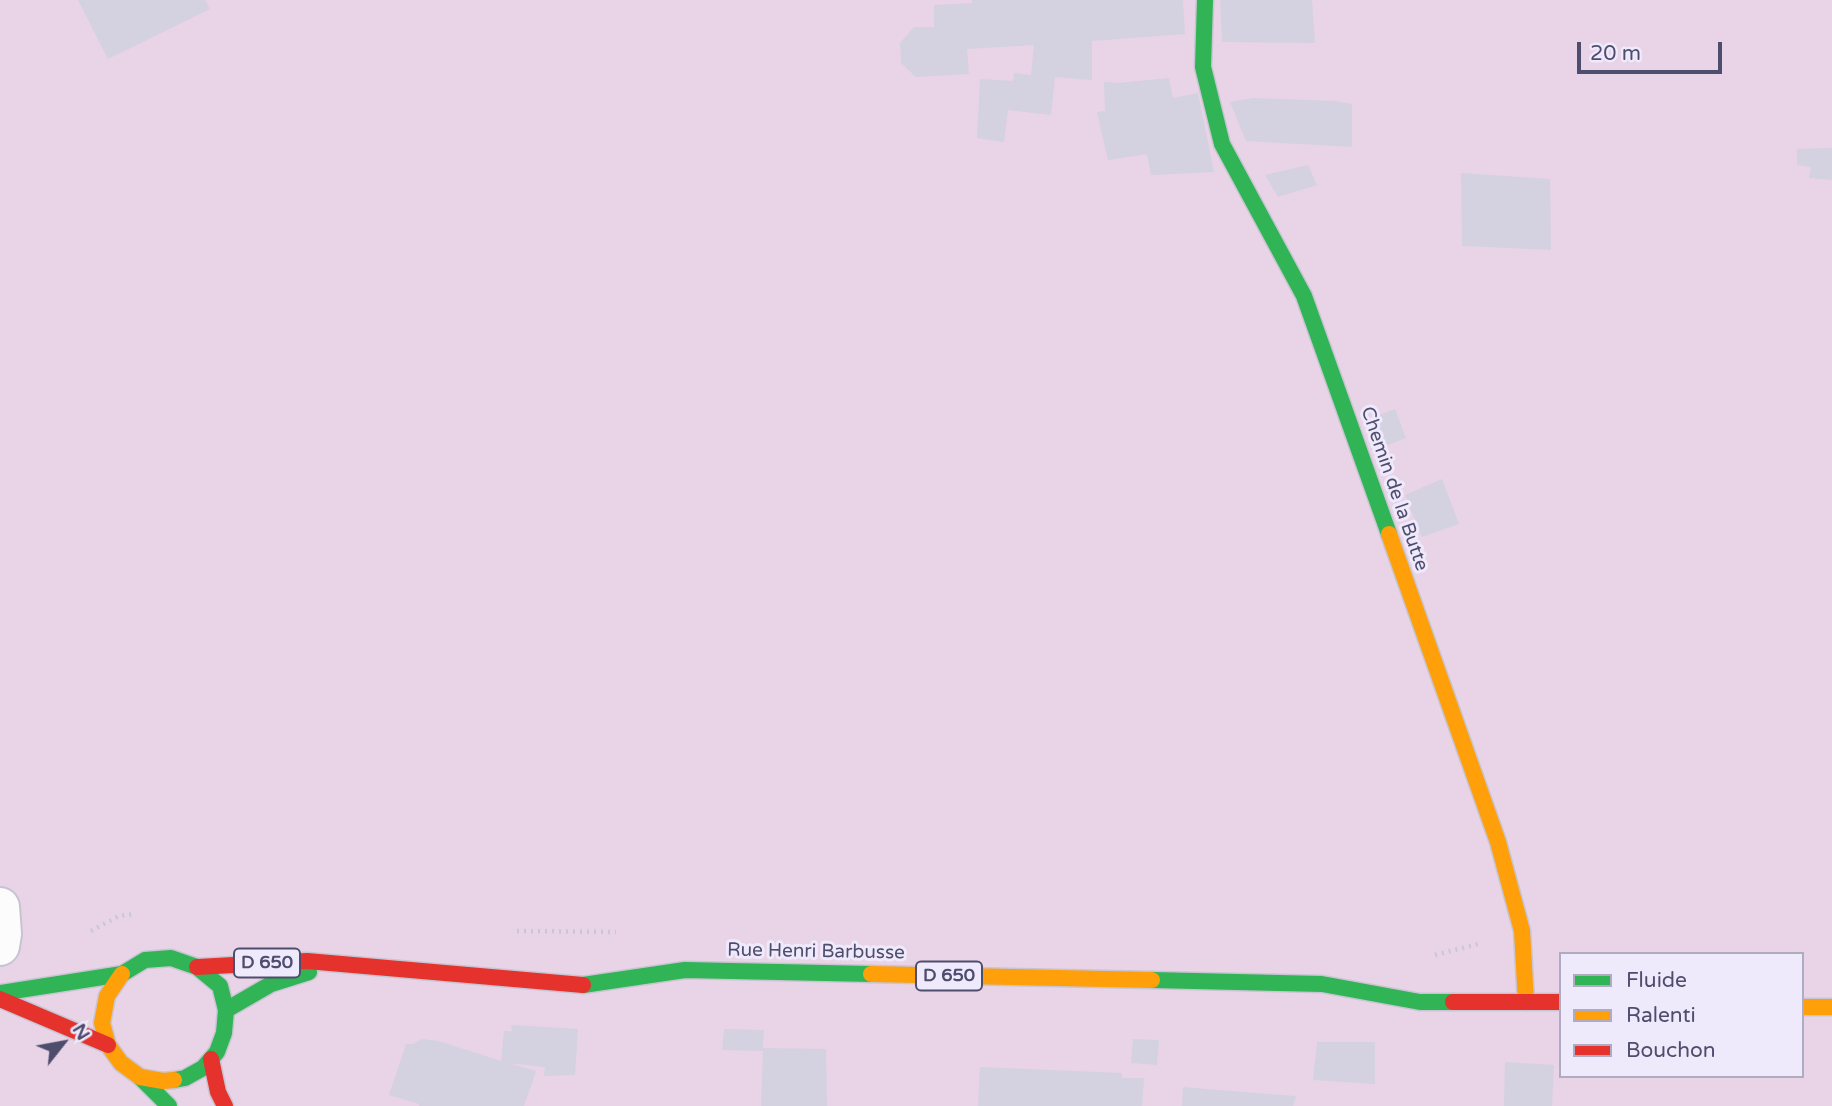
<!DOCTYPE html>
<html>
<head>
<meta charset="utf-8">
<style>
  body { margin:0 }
  #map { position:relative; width:1832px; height:1106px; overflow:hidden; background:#ece8f4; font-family:"Varela Round",sans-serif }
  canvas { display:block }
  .legend { position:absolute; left:1559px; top:952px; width:245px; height:126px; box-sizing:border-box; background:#efe9fc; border:2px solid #afabc3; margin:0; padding:9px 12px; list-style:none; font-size:21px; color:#4f4d6d }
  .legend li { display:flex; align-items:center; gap:14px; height:35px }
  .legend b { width:35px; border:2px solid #afabc3 }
  .north { position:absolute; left:28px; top:1008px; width:70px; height:70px; -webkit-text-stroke:5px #efe9fc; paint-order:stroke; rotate:59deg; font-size:19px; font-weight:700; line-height:28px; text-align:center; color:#4f4d6d }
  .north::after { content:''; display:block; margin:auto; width:24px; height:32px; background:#4f4d6d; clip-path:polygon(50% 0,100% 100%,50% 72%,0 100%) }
  .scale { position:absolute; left:1577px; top:42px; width:145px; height:32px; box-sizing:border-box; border:4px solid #4f4d6d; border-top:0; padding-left:9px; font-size:21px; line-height:24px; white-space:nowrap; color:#4f4d6d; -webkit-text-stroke:5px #efe9fc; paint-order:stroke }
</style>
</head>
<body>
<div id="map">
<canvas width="1832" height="1106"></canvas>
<ul class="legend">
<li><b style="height:9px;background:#30b455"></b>Fluide</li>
<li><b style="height:9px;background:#ff9f0a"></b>Ralenti</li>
<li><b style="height:9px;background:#e5322d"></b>Bouchon</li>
</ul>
<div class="north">N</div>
<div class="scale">20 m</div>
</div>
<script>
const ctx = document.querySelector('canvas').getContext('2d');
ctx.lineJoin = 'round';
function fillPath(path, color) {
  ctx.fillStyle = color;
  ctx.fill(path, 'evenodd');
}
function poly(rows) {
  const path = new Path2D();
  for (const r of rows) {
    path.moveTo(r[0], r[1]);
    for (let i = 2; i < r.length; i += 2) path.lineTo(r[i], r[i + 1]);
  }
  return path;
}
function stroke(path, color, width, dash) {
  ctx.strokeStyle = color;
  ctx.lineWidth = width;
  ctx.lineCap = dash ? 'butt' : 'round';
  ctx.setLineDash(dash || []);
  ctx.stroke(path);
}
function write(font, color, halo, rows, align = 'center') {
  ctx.font = font + ' "Varela Round",sans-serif';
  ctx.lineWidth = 6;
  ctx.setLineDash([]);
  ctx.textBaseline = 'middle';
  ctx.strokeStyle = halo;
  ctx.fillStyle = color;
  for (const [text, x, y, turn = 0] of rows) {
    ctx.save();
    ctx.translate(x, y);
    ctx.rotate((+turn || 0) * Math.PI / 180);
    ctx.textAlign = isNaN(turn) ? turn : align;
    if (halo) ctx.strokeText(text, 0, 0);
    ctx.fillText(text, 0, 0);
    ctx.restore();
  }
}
fillPath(poly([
  [0,0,1832,0,1832,1106,0,1106],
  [1561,954,1802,954,1802,1076,1561,1076]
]), '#e8d4e6');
fillPath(poly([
  [78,0,205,0,210,9,108,59],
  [972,0,1183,0,1185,34,1092,41,1092,80,1055,77,1051,115,1008,110,1004,142,977,138,980,79,1013,81,1014,73,1031,75,1034,45,967,49,969,74,916,77,901,63,900,43,914,27,934,27,934,5,972,3],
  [1220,0,1312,0,1315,43,1222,42],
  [1169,78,1173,98,1198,93,1214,172,1151,175,1147,154,1108,160,1097,112,1105,111,1104,82,1118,83],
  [1253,98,1334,101,1352,104,1352,147,1246,141,1230,102],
  [1832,148,1832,180,1809,178,1811,167,1797,165,1797,149],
  [1308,165,1317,185,1278,197,1265,175],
  [1461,173,1550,179,1551,250,1462,246],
  [1395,409,1406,438,1385,446,1374,417],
  [1442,479,1459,524,1422,537,1405,495],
  [511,1025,578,1029,575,1075,544,1076,545,1067,508,1063,536,1071,524,1106,419,1106,419,1104,389,1095,406,1044,413,1044,422,1039,439,1041,501,1061,504,1031,512,1031],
  [724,1029,764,1030,763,1048,826,1049,827,1106,761,1106,763,1051,722,1050],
  [1133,1039,1159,1040,1157,1065,1131,1063],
  [1317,1042,1375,1042,1375,1084,1313,1080],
  [1505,1062,1554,1065,1552,1106,1504,1106],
  [980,1067,1122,1073,1122,1078,1144,1078,1142,1106,978,1106],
  [1183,1087,1205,1089,1296,1096,1293,1106,1182,1106]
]), '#d4d1e0');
const street = poly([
  [0,907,2,934,0,946]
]);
const fast = poly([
  [1205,0,1203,67,1222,144,1304,296,1389,534],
  [1152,980,1322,984,1420,1002,1453,1002],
  [583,985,685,970,871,974],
  [0,993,122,974,145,960,171,958,197,967,220,986,226,1010,224,1033,217,1052,203,1068,185,1078,174,1080],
  [226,1010,271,984,309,972],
  [140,1077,169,1106]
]);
const slow = poly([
  [1389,534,1498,842,1522,931,1526,1002],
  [122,974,107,996,102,1023,108,1045,121,1063,140,1077,163,1081,174,1080],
  [871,974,1152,980],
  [1802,1007,1832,1007]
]);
const jam = poly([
  [197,967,307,961,583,985],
  [0,999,108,1045],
  [1453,1002,1561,1002],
  [211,1059,218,1092,225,1106]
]);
stroke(street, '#c7c4d2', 42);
stroke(fast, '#c8c5d3', 19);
stroke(slow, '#c8c5d3', 19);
stroke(jam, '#c8c5d3', 19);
stroke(poly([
  [91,931,119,916,135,914],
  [517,931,616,932],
  [1435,955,1478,944]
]), '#c9c7d3', 4.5, [2, 5]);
stroke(street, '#fcfcfd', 38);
stroke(fast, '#30b455', 16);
stroke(slow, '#ff9f0a', 16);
stroke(jam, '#e5322d', 16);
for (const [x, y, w] of [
  [267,963,66],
  [949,976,66]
]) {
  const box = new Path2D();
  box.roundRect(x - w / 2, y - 14.5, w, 29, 5);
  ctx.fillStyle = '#efe9fc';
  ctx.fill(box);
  stroke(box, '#4f4d6d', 2);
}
write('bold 18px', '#4f4d6d', null, [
  ["D 650",267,963],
  ["D 650",949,976]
]);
write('19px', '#4f4d6d', '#efe9fc', [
  ["Chemin de la Butte",1394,489,71],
  ["Rue Henri Barbusse",816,952,1]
]);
</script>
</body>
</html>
